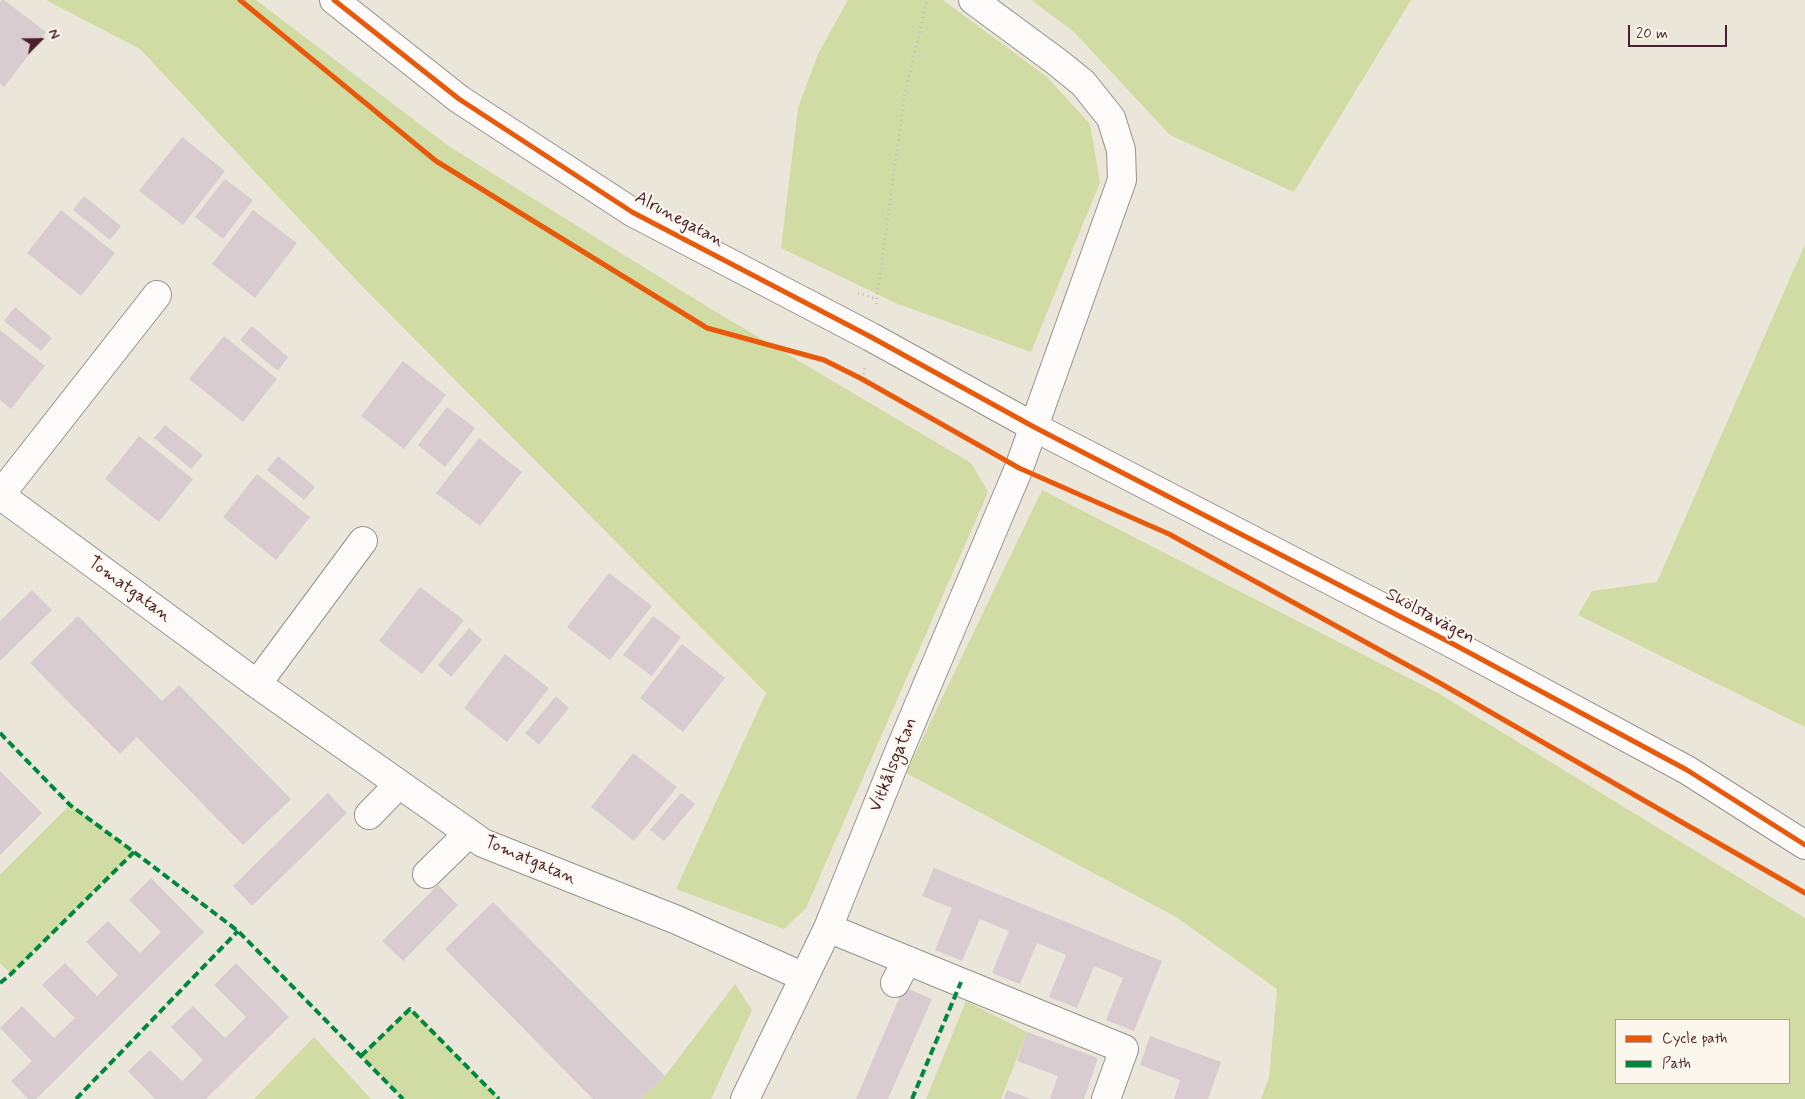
<!DOCTYPE html>
<html>
<head>
<meta charset="utf-8">
<style>
  body { margin:0 }
  #map { position:relative; width:1805px; height:1099px; overflow:hidden; background:#eae6d9; font-family:Mynerve,sans-serif }
  canvas { display:block }
  .legend { position:absolute; left:1615px; top:1019px; width:175px; height:65px; box-sizing:border-box; background:#fbf7ec; border:1px solid #b4a19f; margin:0; padding:6px 9px; list-style:none; font-size:15px; color:#4a1f2b }
  .legend li { display:flex; align-items:center; gap:10px; height:25px }
  .legend b { width:25px; border:1px solid #b4a19f }
  .north { position:absolute; left:15px; top:15px; width:50px; height:50px; -webkit-text-stroke:4px #fbf7ec; paint-order:stroke; rotate:67deg; font-size:14px; font-weight:700; line-height:20px; text-align:center; color:#4a1f2b }
  .north::after { content:''; display:block; margin:auto; width:18px; height:22px; background:#4a1f2b; clip-path:polygon(50% 0,100% 100%,50% 72%,0 100%) }
  .scale { position:absolute; left:1628px; top:25px; width:99px; height:22px; box-sizing:border-box; border:2px solid #4a1f2b; border-top:0; padding-left:6px; font-size:15px; line-height:18px; white-space:nowrap; color:#4a1f2b; -webkit-text-stroke:4px #fbf7ec; paint-order:stroke }
</style>
</head>
<body>
<div id="map">
<canvas width="1805" height="1099"></canvas>
<ul class="legend">
<li><b style="height:6px;background:#e8590c"></b>Cycle path</li>
<li><b style="height:6px;background:#00873e"></b>Path</li>
</ul>
<div class="north">N</div>
<div class="scale">20 m</div>
</div>
<script>
const ctx = document.querySelector('canvas').getContext('2d');
ctx.lineJoin = 'round';
function fillPath(path, color) {
  ctx.fillStyle = color;
  ctx.fill(path, 'evenodd');
}
function poly(rows) {
  const path = new Path2D();
  for (const r of rows) {
    path.moveTo(r[0], r[1]);
    for (let i = 2; i < r.length; i += 2) path.lineTo(r[i], r[i + 1]);
  }
  return path;
}
function stroke(path, color, width, dash) {
  ctx.strokeStyle = color;
  ctx.lineWidth = width;
  ctx.lineCap = dash ? 'butt' : 'round';
  ctx.setLineDash(dash || []);
  ctx.stroke(path);
}
function write(font, color, halo, rows, align = 'center') {
  ctx.font = font + ' Mynerve,sans-serif';
  ctx.lineWidth = 4;
  ctx.setLineDash([]);
  ctx.textBaseline = 'middle';
  ctx.strokeStyle = halo;
  ctx.fillStyle = color;
  for (const [text, x, y, turn = 0] of rows) {
    ctx.save();
    ctx.translate(x, y);
    ctx.rotate((+turn || 0) * Math.PI / 180);
    ctx.textAlign = isNaN(turn) ? turn : align;
    if (halo) ctx.strokeText(text, 0, 0);
    ctx.fillText(text, 0, 0);
    ctx.restore();
  }
}
fillPath(poly([
  [46,0,256,0,450,147,711,309,971,463,988,492,806,908,784,929,676,889,766,693,360,284,140,49],
  [848,0,943,0,1047,77,1090,124,1100,182,1031,352,898,304,781,248,798,108,818,54],
  [1031,0,1411,0,1294,192,1170,135,1074,32],
  [1805,244,1805,727,1578,615,1592,591,1657,582],
  [1042,490,1438,693,1805,918,1805,1099,1261,1099,1269,1078,1277,989,1176,917,906,773],
  [1616,1020,1789,1020,1789,1083,1616,1083],
  [70,805,134,852,11,974,0,963,0,875],
  [735,984,752,1010,711,1099,641,1099,665,1076],
  [966,1001,1027,1032,1001,1099,926,1099],
  [410,1009,499,1099,403,1099,361,1056],
  [314,1037,371,1099,254,1099]
]), '#d1dca4');
fillPath(poly([
  [2,0,4,0,46,32,4,87,0,83,0,2],
  [182,137,225,171,183,225,139,191],
  [225,179,253,200,223,239,195,217],
  [84,196,121,226,110,240,73,210],
  [61,210,115,253,81,296,27,253],
  [253,210,297,243,255,298,212,264],
  [15,307,52,338,41,351,4,321],
  [252,326,288,357,278,371,240,340],
  [0,330,45,366,11,409,0,400],
  [224,336,277,379,243,422,189,379],
  [403,361,446,395,404,449,361,416],
  [447,407,475,428,445,467,418,445],
  [165,425,203,455,191,469,154,438],
  [139,436,193,479,159,522,105,479],
  [479,438,522,472,480,526,436,493],
  [278,456,315,487,304,500,267,470],
  [257,474,310,517,276,560,223,517],
  [609,573,652,606,610,660,567,627],
  [420,587,464,620,422,674,379,641],
  [32,590,52,610,0,661,0,621],
  [78,616,162,701,179,685,291,799,243,845,137,737,120,754,30,663],
  [653,616,681,637,652,676,623,655],
  [469,628,482,640,451,677,438,665],
  [682,644,725,678,683,732,640,698],
  [505,654,549,688,507,742,464,708],
  [556,696,569,708,539,745,525,733],
  [633,753,677,787,634,841,591,807],
  [0,771,42,813,0,855],
  [328,793,347,813,252,906,233,886],
  [681,793,695,804,664,841,650,830],
  [934,868,1162,961,1134,1031,1106,1020,1123,978,1094,966,1077,1008,1049,997,1066,955,1037,943,1020,984,992,973,1009,931,980,919,962,961,935,950,952,908,922,896],
  [151,878,204,932,36,1099,28,1099,11,1081,32,1061,0,1028,22,1006,54,1038,75,1018,42,985,65,963,97,996,118,975,86,942,108,921,140,953,161,932,129,900],
  [438,885,458,905,403,961,382,941],
  [493,902,665,1076,641,1099,593,1099,445,949],
  [236,963,289,1017,206,1099,155,1099,128,1071,150,1050,182,1081,203,1060,171,1027,193,1006,225,1038,246,1017,214,985],
  [904,987,932,999,888,1099,856,1099],
  [1027,1032,1098,1058,1084,1099,1050,1099,1058,1076,1017,1061],
  [1150,1036,1221,1062,1208,1099,1174,1099,1180,1080,1140,1065],
  [1007,1090,1031,1099,1004,1099]
]), '#d9ccd0');
const minor = poly([
  [334,0,459,99,632,212,871,337,1034,427,1455,645,1687,770,1805,845],
  [0,495,257,684,483,843,677,920,804,977],
  [0,495,157,295],
  [257,684,363,541],
  [369,815,399,784],
  [427,874,469,833],
  [828,928,1124,1049,1106,1099],
  [895,983,907,960],
  [745,1099,828,928,898,754,1019,468,1122,180,1121,150,1111,118,1083,83,1057,62,973,0]
]);
stroke(minor, '#99908b', 30);
stroke(poly([
  [858,293,876,299],
  [876,304,905,93,927,0],
  [862,379,865,367]
]), '#c3bdbc', 3, [1, 4]);
stroke(minor, '#fcfbf9', 28);
stroke(poly([
  [0,733,70,805,134,852,238,931,403,1099],
  [0,983,11,974,134,852],
  [361,1056,410,1009,499,1099],
  [76,1099,238,931],
  [912,1099,961,982]
]), '#00873e', 4, [8, 4]);
stroke(poly([
  [240,0,436,161,707,328,824,360,862,379,1019,468,1169,534,1438,682,1805,893],
  [334,0,459,99,632,212,871,337,1034,427,1455,645,1687,770,1805,845]
]), '#e8590c', 5);
write('18px', '#4a1f2b', '#fbf7ec', [
  ["Alrunegatan",679,220,28],
  ["Tomatgatan",129,590,36],
  ["Skölstavägen",1430,617,28],
  ["Vitkålsgatan",894,765,-68],
  ["Tomatgatan",530,861,23]
]);
</script>
</body>
</html>
